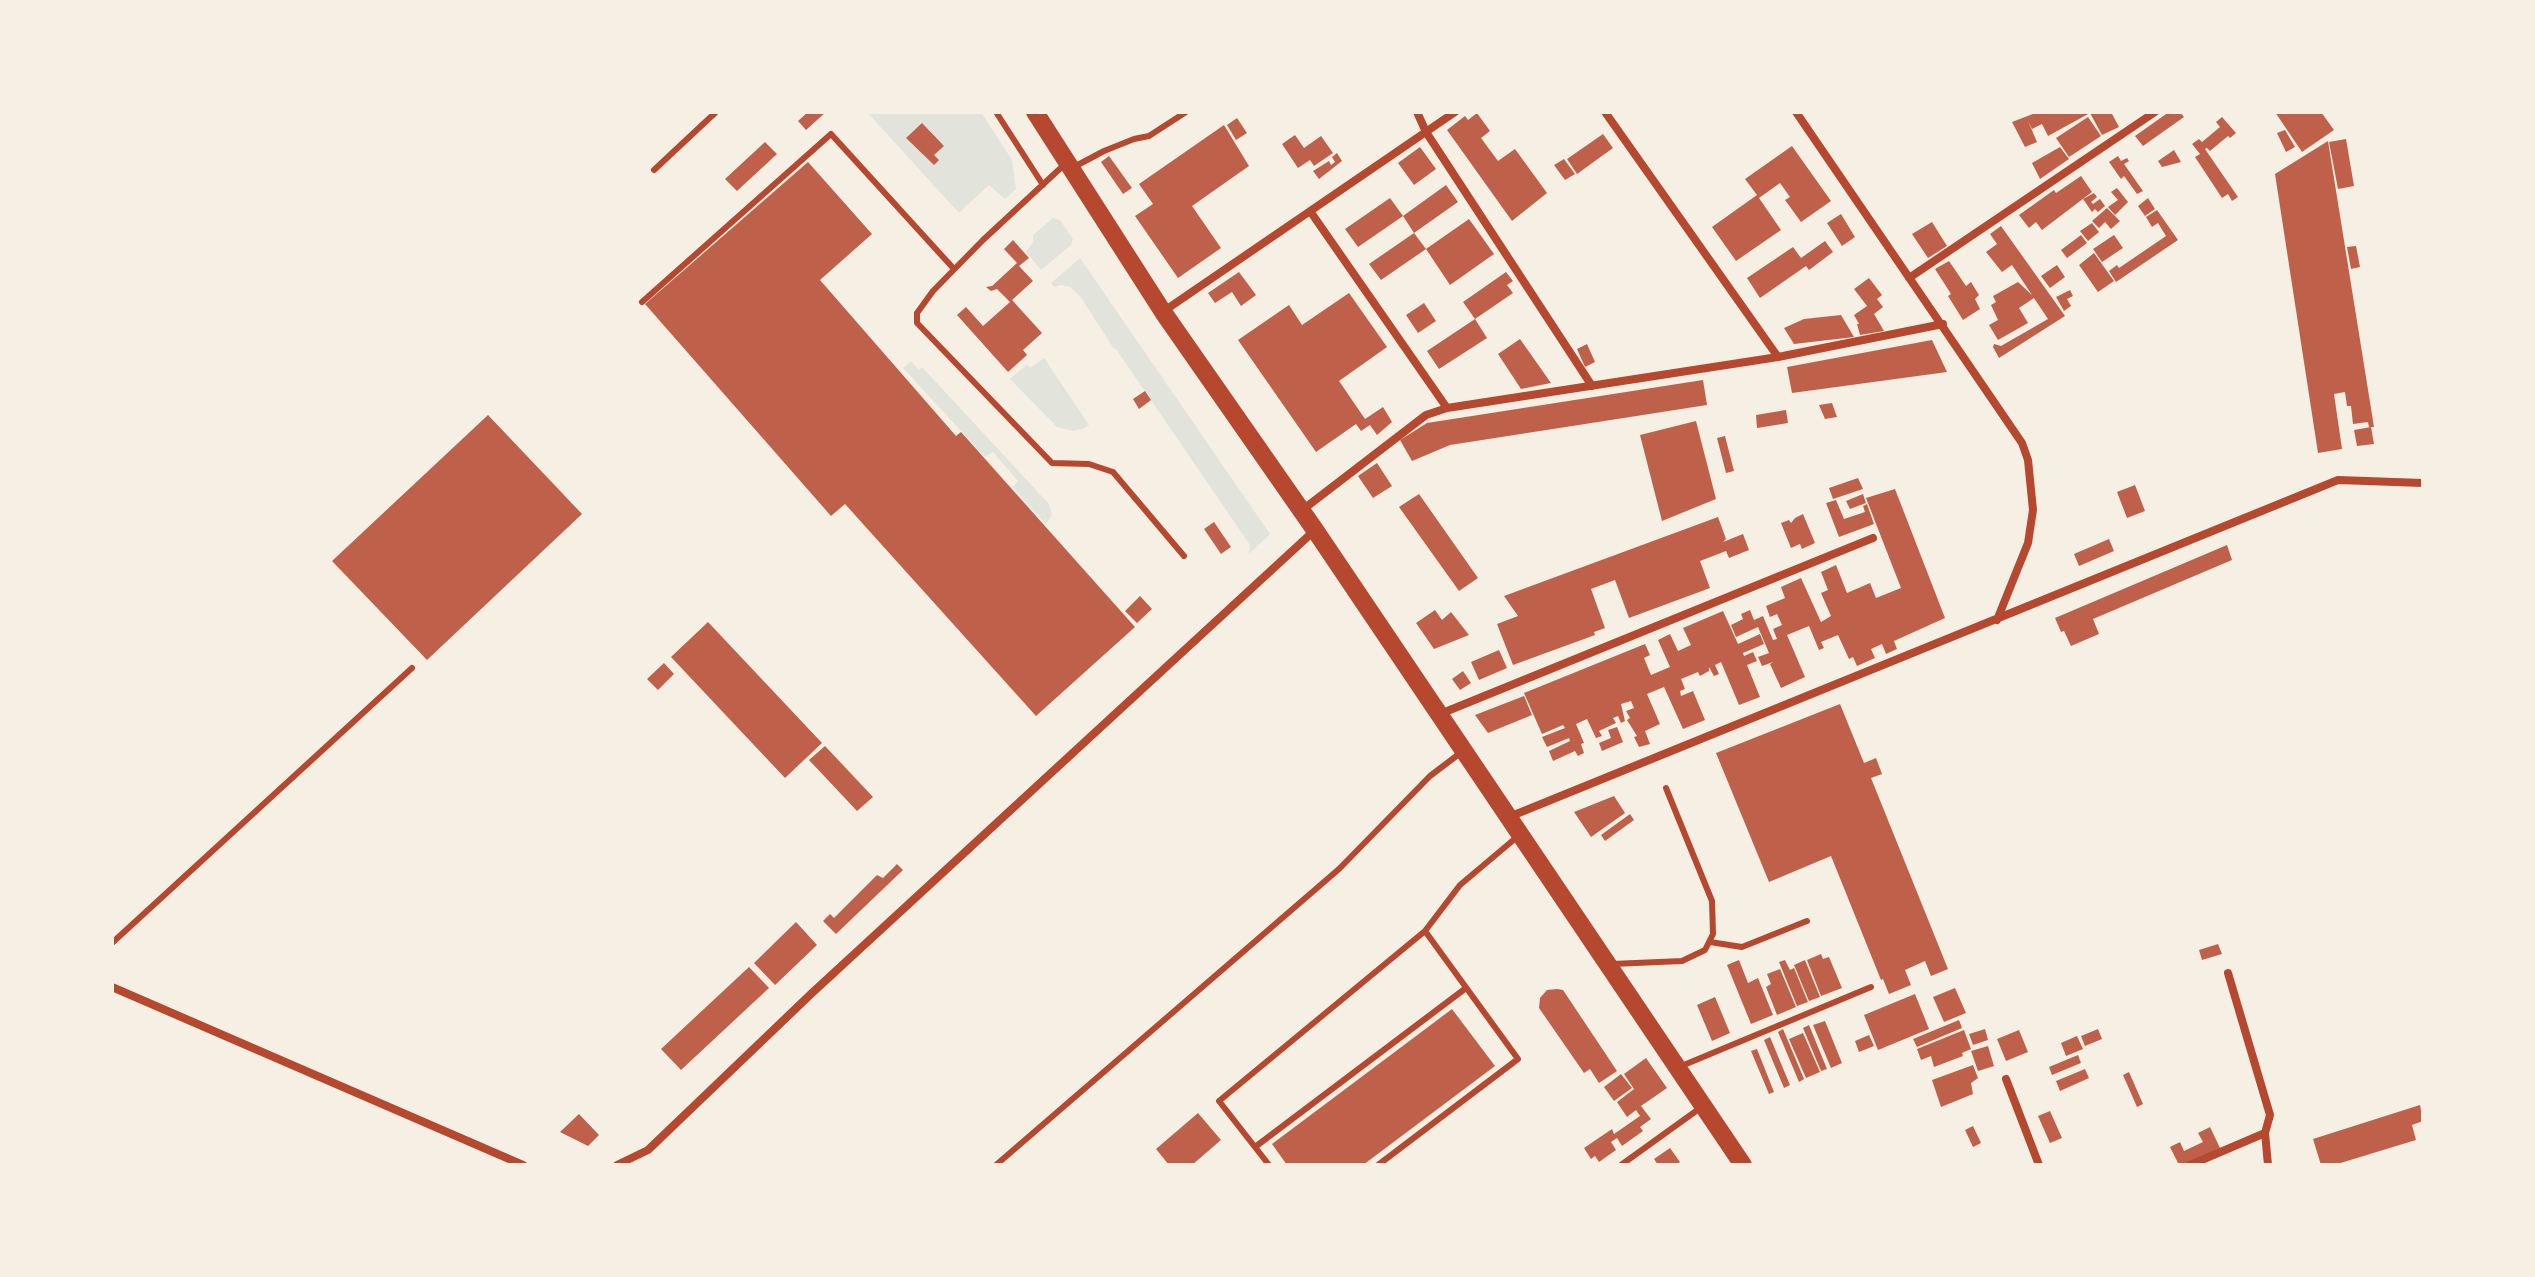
<!DOCTYPE html>
<html>
<head>
<meta charset="utf-8">
<style>
  body { margin:0 }
  #map { position:relative; width:2535px; height:1277px; overflow:hidden; background:#f6efe4; font-family:"PT Sans Narrow",sans-serif }
  canvas { display:block }
  .frame { position:absolute; inset:0; border:114px solid #f6efe4; pointer-events:none }
</style>
</head>
<body>
<div id="map">
<canvas width="2535" height="1277"></canvas>
<div class="frame"></div>
</div>
<script>
const ctx = document.querySelector('canvas').getContext('2d');
ctx.lineJoin = 'round';
function fillPath(path, color) {
  ctx.fillStyle = color;
  ctx.fill(path, 'evenodd');
}
function poly(rows) {
  const path = new Path2D();
  for (const r of rows) {
    path.moveTo(r[0], r[1]);
    for (let i = 2; i < r.length; i += 2) path.lineTo(r[i], r[i + 1]);
  }
  return path;
}
function stroke(path, color, width, dash) {
  ctx.strokeStyle = color;
  ctx.lineWidth = width;
  ctx.lineCap = dash ? 'butt' : 'round';
  ctx.setLineDash(dash || []);
  ctx.stroke(path);
}
fillPath(poly([
  [867,112,981,112,1012,160,1016,189,1005,199,989,185,959,213],
  [1053,218,1060,220,1073,239,1071,245,1041,270,1026,252,1033,242,1033,235],
  [1080,258,1270,534,1249,554,1250,545,1116,349,1114,349,1080,296,1070,287,1061,285,1054,287,1051,283],
  [1044,358,1089,425,1085,428,1073,431,1057,427,1010,379,1027,364,1030,368],
  [911,361,919,370,922,367,1049,504,1052,515,1046,524,1013,487,1018,481,993,452,985,457,903,368]
]), '#e2e4dc');
fillPath(poly([
  [808,112,826,112,806,130,798,121],
  [2038,112,2111,112,2119,127,2102,135,2090,113,2048,136,2042,124,2032,129,2028,121,2037,142,2025,147,2012,122],
  [2169,112,2180,112,2184,117,2143,146,2135,136],
  [2275,112,2321,112,2334,130,2302,152],
  [1477,113,1490,131,1481,138,1498,161,1515,149,1547,193,1512,221,1447,130,1465,116,1468,120],
  [2088,117,2101,136,2069,157,2056,138],
  [2222,117,2236,133,2230,138,2228,136,2210,151,2207,148,2205,149,2238,197,2232,201,2228,194,2222,198,2195,157,2200,154,2192,144,2199,139,2202,142,2220,127,2216,122],
  [1237,118,1247,133,1236,140,1227,125],
  [922,123,944,146,934,155,939,160,934,165,906,138],
  [1224,125,1249,166,1192,206,1221,248,1178,278,1135,216,1153,204,1139,184],
  [2285,130,2295,147,2286,152,2277,133],
  [1603,134,1613,148,1577,174,1567,159],
  [1295,135,1304,148,1321,136,1333,153,1314,166,1310,160,1298,168,1282,144],
  [2346,139,2354,186,2338,189,2329,142],
  [2328,141,2374,427,2369,427,2368,422,2353,424,2351,406,2347,406,2345,392,2334,394,2342,449,2318,453,2275,174],
  [765,142,777,154,737,191,725,179],
  [1792,146,1831,201,1801,222,1785,200,1790,197,1780,183,1759,198,1781,230,1736,261,1712,227,1757,195,1745,179],
  [1420,147,1436,169,1414,185,1398,163],
  [2060,147,2069,159,2040,179,2032,163],
  [2174,150,2181,162,2162,167,2158,161],
  [1337,153,1342,161,1319,179,1313,171,1329,161,1331,165,1335,162,1332,157],
  [1109,156,1132,188,1123,194,1101,162],
  [2118,156,2121,161,2127,158,2129,161,2124,164,2143,191,2137,194,2124,176,2121,179,2109,162],
  [1564,159,1575,174,1565,180,1554,165],
  [808,162,872,234,820,280,956,436,961,432,1135,627,1036,716,845,504,831,516,645,304],
  [2081,176,2092,192,2042,230,2036,222,2029,228,2019,215,2054,190,2056,193],
  [1446,185,1458,202,1414,233,1403,216],
  [2117,188,2128,202,2115,215,2108,207,2118,200,2111,192],
  [2094,193,2097,197,2091,202,2093,204,2100,199,2105,206,2098,212,2095,209,2092,212,2083,199],
  [1390,198,1403,216,1358,247,1345,229],
  [2148,198,2155,209,2145,216,2138,206],
  [2107,208,2120,221,2111,229,2105,222,2099,228,2092,221],
  [2157,210,2178,240,2116,282,2109,271,2117,265,2119,268,2166,236,2158,223,2152,227,2146,217],
  [1841,214,1855,237,1842,246,1827,223],
  [1469,219,1494,254,1450,285,1426,249],
  [1932,222,1947,246,1928,258,1912,234],
  [2092,223,2099,232,2088,241,2080,231],
  [2001,226,2065,316,1999,358,1993,347,1994,344,2001,346,2048,319,2034,298,2019,308,2028,323,1998,340,1989,325,1998,320,1991,305,1996,302,1993,296,2018,282,2032,295,2012,265,2002,272,1986,252,1997,244,1990,234],
  [1414,233,1426,249,1381,280,1369,264],
  [2081,235,2087,243,2067,258,2061,250],
  [2114,235,2123,248,2102,262,2093,249],
  [1013,240,1029,258,1019,266,1033,281,1012,300,1042,333,1023,350,1027,355,1008,372,957,315,966,307,983,326,1010,302,997,289,991,291,986,287,992,286,1017,263,1004,249],
  [1825,241,1833,252,1809,270,1806,266,1760,298,1747,278,1793,247,1801,258],
  [2356,246,2360,267,2351,269,2347,247],
  [2094,253,2114,281,2098,292,2079,265],
  [1949,261,1966,286,1971,282,1979,295,1975,299,1980,309,1963,320,1948,296,1951,294,1935,269],
  [2057,265,2065,277,2050,288,2041,276],
  [1239,272,1256,295,1241,306,1232,292,1215,303,1208,293],
  [1506,272,1513,281,1507,285,1513,293,1475,319,1487,338,1439,369,1427,351,1475,319,1463,302],
  [1869,278,1882,295,1877,299,1883,307,1874,314,1884,331,1860,335,1857,324,1859,324,1854,315,1867,306,1854,289],
  [2070,290,2073,296,2067,299,2071,306,2064,311,2056,297],
  [1349,293,1387,347,1339,381,1365,419,1383,407,1392,422,1377,435,1370,425,1361,431,1356,424,1316,452,1238,340,1289,305,1302,325],
  [1424,303,1436,321,1418,333,1406,315],
  [1841,315,1854,337,1794,344,1784,328,1804,319],
  [1520,339,1551,383,1521,389,1498,354],
  [1932,340,1947,372,1792,393,1787,367],
  [1587,344,1595,362,1585,367,1577,349],
  [1703,380,1707,405,1450,445,1412,461,1400,440,1427,423],
  [1145,391,1151,400,1139,409,1133,399],
  [1832,403,1837,417,1825,419,1819,405],
  [1786,410,1788,423,1757,428,1756,415],
  [488,415,582,514,427,660,332,561],
  [1696,421,1716,499,1662,521,1640,435],
  [2371,427,2374,444,2357,446,2354,430],
  [1725,436,1734,471,1726,473,1717,438],
  [1377,463,1392,486,1373,498,1358,476],
  [1858,478,1863,489,1833,499,1829,488],
  [2135,485,2145,511,2127,518,2117,492],
  [1895,489,1945,618,1894,641,1897,649,1886,654,1882,644,1871,649,1875,658,1857,666,1853,657,1849,659,1838,635,1821,642,1824,648,1819,650,1809,626,1787,635,1805,677,1781,688,1770,664,1773,662,1762,666,1758,657,1769,653,1758,627,1736,637,1731,625,1743,619,1741,614,1750,610,1754,620,1763,616,1773,640,1777,639,1773,629,1782,625,1777,614,1770,617,1766,606,1785,598,1781,587,1801,578,1821,622,1831,616,1821,593,1828,590,1821,572,1836,565,1847,593,1870,583,1876,598,1901,588,1866,498],
  [1419,494,1478,578,1459,591,1399,507],
  [1863,494,1866,503,1850,509,1846,501],
  [1836,500,1844,519,1865,512,1863,506,1867,504,1874,524,1839,537,1826,503],
  [1803,514,1815,543,1802,549,1800,544,1791,548,1781,523,1789,520,1791,523,1795,518],
  [1718,517,1726,539,1723,542,1743,534,1749,550,1729,558,1726,551,1700,561,1710,588,1629,618,1615,580,1591,589,1605,628,1594,632,1595,635,1513,665,1497,624,1518,616,1504,596],
  [1214,522,1231,547,1221,554,1204,529],
  [2109,539,2114,551,2079,566,2074,554],
  [2227,545,2232,560,2093,619,2099,634,2071,646,2064,631,2061,632,2055,618],
  [1140,596,1152,609,1137,623,1125,611],
  [1435,610,1442,620,1451,612,1469,635,1434,649,1416,623],
  [1723,611,1738,644,1760,634,1764,644,1743,653,1744,656,1753,652,1757,661,1747,665,1760,697,1739,705,1721,662,1715,665,1719,674,1714,676,1709,667,1709,671,1700,676,1698,672,1681,679,1685,689,1680,691,1681,696,1693,691,1705,720,1683,729,1664,687,1647,694,1660,724,1645,731,1650,744,1639,747,1634,737,1637,736,1627,720,1630,718,1626,711,1634,708,1631,701,1621,704,1625,721,1621,723,1618,716,1613,718,1616,723,1599,731,1602,736,1596,738,1587,719,1576,724,1584,743,1581,744,1584,753,1578,756,1575,751,1553,761,1549,751,1570,741,1569,738,1547,747,1542,737,1565,728,1563,725,1542,734,1524,693,1645,644,1650,655,1644,658,1651,675,1670,667,1658,640,1670,634,1678,651,1691,645,1683,628],
  [708,622,822,743,785,778,671,657],
  [1499,650,1507,668,1479,680,1471,662],
  [664,663,674,674,658,690,647,679],
  [1463,671,1471,683,1460,690,1452,679],
  [1524,696,1532,715,1488,733,1475,715],
  [1840,704,1864,763,1876,758,1882,774,1871,778,1948,969,1931,976,1925,961,1905,970,1911,985,1889,994,1883,979,1881,980,1831,856,1769,882,1716,753],
  [1617,727,1623,742,1602,751,1599,743,1611,738,1608,730],
  [825,746,873,797,857,811,809,760],
  [1614,796,1625,813,1591,837,1574,812],
  [1630,814,1634,820,1605,841,1601,835],
  [897,864,903,870,836,934,823,921,830,914,834,918,877,875,883,878],
  [796,922,817,945,775,985,754,963],
  [2218,944,2222,954,2202,960,2199,950],
  [1821,954,1823,959,1829,957,1842,988,1821,996,1807,960],
  [1739,960,1748,983,1758,978,1773,1015,1751,1024,1727,965],
  [1785,960,1790,970,1794,968,1808,1002,1797,1006,1779,962],
  [1805,960,1820,997,1809,1001,1794,965],
  [749,967,769,988,681,1070,661,1049],
  [1780,969,1796,1007,1777,1015,1766,987,1771,984,1767,974],
  [1955,988,1966,1013,1944,1022,1933,997],
  [1557,989,1563,990,1617,1071,1599,1083,1590,1069,1584,1073,1539,1008,1540,998,1547,990],
  [1915,994,1929,1029,1878,1050,1864,1015],
  [1715,997,1730,1033,1712,1041,1697,1005],
  [1452,1009,1495,1066,1363,1165,1287,1165,1272,1144],
  [1959,1020,1962,1028,1917,1047,1913,1039],
  [1825,1021,1842,1063,1831,1068,1813,1025],
  [1809,1025,1827,1069,1821,1071,1803,1028],
  [1783,1029,1804,1079,1799,1082,1778,1032],
  [1985,1029,1988,1040,1973,1045,1969,1034],
  [2098,1029,2102,1039,2085,1046,2081,1036],
  [1964,1030,1971,1049,1962,1053,1963,1056,1934,1067,1931,1056,1921,1060,1917,1049],
  [2019,1030,2028,1052,2006,1061,1997,1039],
  [1803,1033,1820,1072,1806,1078,1789,1039],
  [1869,1035,1874,1046,1859,1052,1855,1041],
  [2077,1036,2083,1049,2066,1056,2061,1043],
  [1770,1037,1790,1085,1784,1088,1764,1040],
  [1988,1046,1994,1066,1978,1071,1971,1051],
  [1757,1049,1774,1092,1769,1094,1751,1051],
  [2078,1055,2081,1063,2052,1075,2049,1067],
  [1646,1058,1667,1088,1641,1106,1651,1119,1640,1127,1643,1131,1622,1146,1617,1138,1611,1142,1616,1150,1599,1162,1595,1156,1591,1159,1584,1148,1612,1129,1614,1134,1640,1116,1636,1110,1627,1117,1617,1102,1634,1089,1624,1074],
  [1973,1065,1978,1078,1971,1083,1973,1094,1941,1107,1932,1080],
  [2085,1069,2089,1078,2060,1091,2056,1081],
  [2129,1072,2143,1104,2137,1107,2123,1075],
  [1621,1074,1632,1088,1614,1101,1604,1087],
  [2420,1105,2423,1121,2412,1125,2416,1140,2334,1165,2321,1165,2313,1139],
  [2050,1111,2062,1138,2050,1143,2038,1116],
  [1198,1113,1221,1140,1192,1165,1169,1165,1156,1149],
  [579,1114,599,1135,588,1146,560,1132],
  [1973,1126,1981,1143,1973,1147,1965,1130],
  [2210,1127,2220,1148,2187,1165,2179,1165,2170,1147,2180,1142,2184,1151,2203,1142,2198,1133],
  [1670,1148,1680,1162,1676,1165,1658,1165,1654,1159]
]), '#bf614a');
stroke(poly([
  [996,112,1043,185],
  [1065,164,983,240,933,291,917,313,917,323,1052,463,1089,464,1113,472,1184,556],
  [1072,168,1104,151,1134,139,1149,136,1186,112],
  [654,170,716,112],
  [642,302,831,134,954,269],
  [1710,942,1742,947,1807,921],
  [112,943,412,668],
  [1612,964,1682,961,1705,950,1713,934,1712,901,1666,788],
  [1679,1067,1871,987],
  [1255,1147,1466,988],
  [996,1165,1339,869,1430,776,1463,751],
  [1269,1165,1219,1101,1425,931,1460,885,1517,837],
  [1378,1165,1518,1059,1425,931],
  [1621,1165,1703,1106]
]), '#b5482f', 6);
stroke(poly([
  [1417,112,1426,132,1592,386],
  [1605,112,1778,357],
  [1796,112,2022,443,2028,460,2033,510,2028,543,1997,620],
  [1310,211,1447,408],
  [1909,278,2155,112],
  [1164,311,1455,112],
  [1301,511,1426,415,1447,408,1778,357,1943,324],
  [1440,714,1873,538],
  [1509,817,2338,480,2423,483],
  [2228,973,2270,1115,2265,1133,2268,1165],
  [112,987,523,1165],
  [2006,1079,2039,1165],
  [617,1165,648,1150,812,993,1315,530],
  [2190,1165,2265,1133]
]), '#b5482f', 8);
stroke(poly([
  [1035,112,1163,312,1315,530,1743,1165]
]), '#b5482f', 18);
</script>
</body>
</html>
